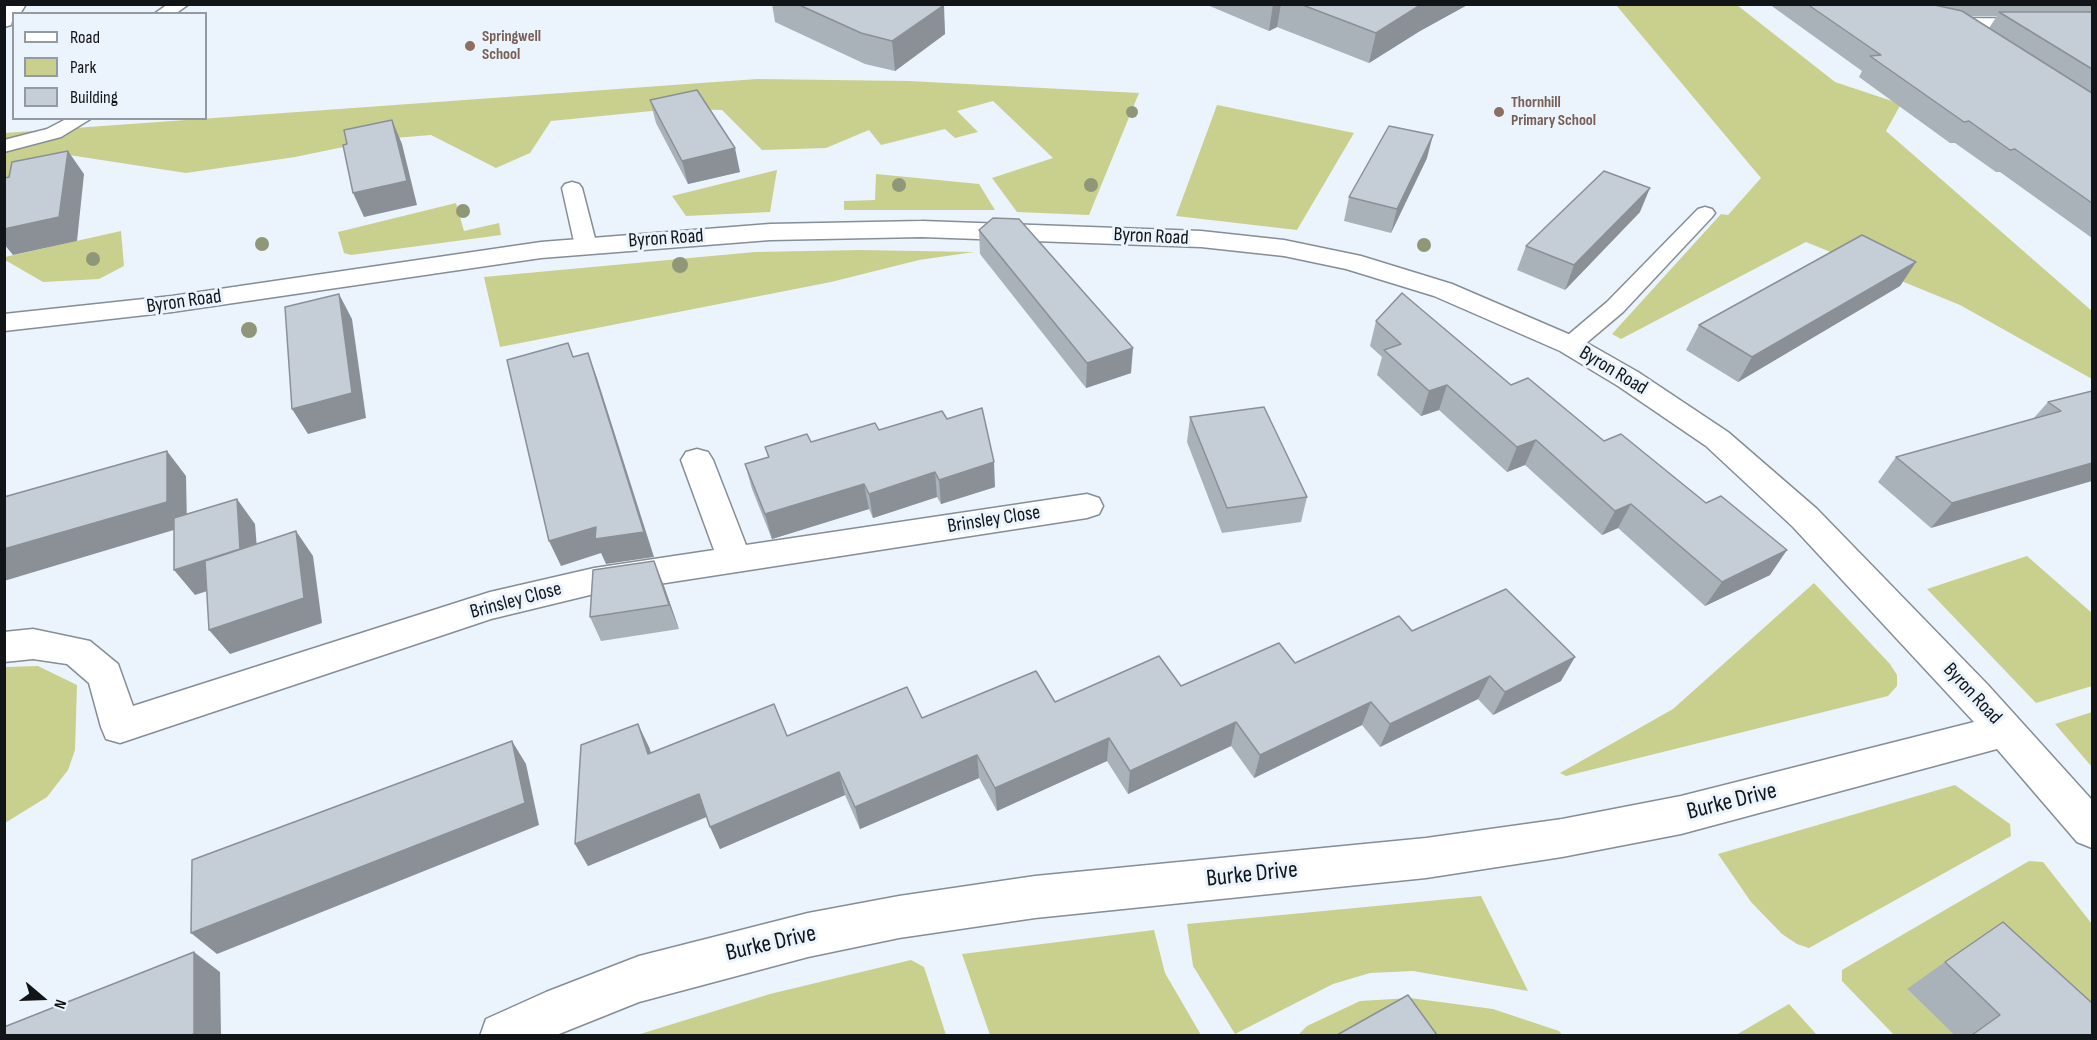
<!DOCTYPE html>
<html>
<head>
<meta charset="utf-8">
<style>
  body { margin:0 }
  #map { position:relative; width:2097px; height:1040px; overflow:hidden; background:#ebf3fd; font-family:"Sofia Sans Condensed",sans-serif }
  canvas { display:block }
  .frame { position:absolute; inset:0; border:6px solid #121518; pointer-events:none }
  .legend { position:absolute; left:12px; top:12px; width:195px; height:108px; box-sizing:border-box; background:#ebf3fd; border:2px solid #949aa1; margin:0; padding:8px 10px; list-style:none; font-size:18px; color:#121518 }
  .legend li { display:flex; align-items:center; gap:12px; height:30px }
  .legend b { width:30px; border:2px solid #949aa1 }
  .north { position:absolute; left:12px; top:968px; width:60px; height:60px; -webkit-text-stroke:4px #ebf3fd; paint-order:stroke; rotate:109deg; font-size:16px; font-weight:700; line-height:24px; text-align:center; color:#121518 }
  .north::after { content:''; display:block; margin:auto; width:21px; height:27px; background:#121518; clip-path:polygon(50% 0,100% 100%,50% 72%,0 100%) }
</style>
</head>
<body>
<div id="map">
<canvas width="2097" height="1040"></canvas>
<div class="frame"></div>
<ul class="legend">
<li><b style="height:8px;background:#fff"></b>Road</li>
<li><b style="height:16px;background:#c9d08d"></b>Park</li>
<li><b style="height:16px;background:#c5ced7"></b>Building</li>
</ul>
<div class="north">N</div>
</div>
<script>
const ctx = document.querySelector('canvas').getContext('2d');
ctx.lineJoin = 'round';
function fillPath(path, color) {
  ctx.fillStyle = color;
  ctx.fill(path, 'evenodd');
}
function poly(rows) {
  const path = new Path2D();
  for (const r of rows) {
    path.moveTo(r[0], r[1]);
    for (let i = 2; i < r.length; i += 2) path.lineTo(r[i], r[i + 1]);
  }
  return path;
}
function stroke(path, color, width, dash) {
  ctx.strokeStyle = color;
  ctx.lineWidth = width;
  ctx.lineCap = dash ? 'butt' : 'round';
  ctx.setLineDash(dash || []);
  ctx.stroke(path);
}
function write(font, color, halo, rows, align = 'center') {
  ctx.font = font + ' "Sofia Sans Condensed",sans-serif';
  ctx.lineWidth = 6;
  ctx.setLineDash([]);
  ctx.textBaseline = 'middle';
  ctx.strokeStyle = halo;
  ctx.fillStyle = color;
  for (const [text, x, y, turn = 0] of rows) {
    ctx.save();
    ctx.translate(x, y);
    ctx.rotate((+turn || 0) * Math.PI / 180);
    ctx.textAlign = isNaN(turn) ? turn : align;
    if (halo) ctx.strokeText(text, 0, 0);
    ctx.fillText(text, 0, 0);
    ctx.restore();
  }
}
fillPath(poly([
  [1616,5,1737,5,1835,82,1901,104,1886,131,2092,311,2092,379,1960,305,1806,242,1621,339,1612,334,1721,214,1728,215,1761,178],
  [757,79,909,81,1139,93,1089,215,1017,212,992,178,1053,158,993,101,957,111,978,132,955,138,945,129,881,145,869,130,826,148,762,150,722,110,672,109,551,121,530,153,496,168,431,135,382,139,295,157,186,173,69,155,58,156,5,180,5,133],
  [1217,105,1354,133,1297,230,1176,216],
  [777,170,770,212,686,216,672,196],
  [876,174,979,184,995,210,844,210,844,201,875,200],
  [456,203,464,231,499,223,501,235,351,255,344,253,338,232],
  [121,231,124,266,99,279,43,282,5,260,5,257],
  [860,250,974,252,919,260,831,282,500,347,484,277,755,252],
  [2027,556,2092,613,2092,686,2036,703,1927,589],
  [1814,583,1890,664,1897,675,1897,686,1888,696,1566,776,1560,773,1673,709],
  [38,666,77,685,75,750,68,770,47,797,5,823,5,667],
  [2092,712,2092,767,2055,724],
  [1955,785,2010,824,2011,836,1809,948,1797,944,1782,934,1751,902,1718,854],
  [2029,861,2043,862,2092,924,2092,1035,1907,989,1954,1035,1894,1035,1842,981,1842,970],
  [1481,896,1528,991,1413,971,1370,973,1333,984,1235,1034,1193,966,1187,924],
  [1154,930,1165,973,1201,1035,990,1035,962,954],
  [911,960,924,967,946,1035,637,1035,770,994],
  [1410,998,1493,1009,1559,1031,1562,1035,1297,1036,1307,1026,1360,1001],
  [1789,1004,1817,1035,1736,1035]
]), '#c9d08d');
const lane = poly([
  [168,4,189,4,175,14,154,14,168,4],
  [68,118,92,118,61,137,4,152,4,140,47,129,68,118],
  [572,182,579,184,582,188,597,246,593,250,586,252,579,250,575,246,562,188,565,184,572,182],
  [1705,207,1712,209,1715,213,1712,217,1623,312,1578,350,1570,352,1562,350,1558,345,1562,340,1607,302,1698,209,1705,207]
]);
const street = poly([
  [7,4,26,4,20,14,14,14,11,25,4,27,4,7,7,4],
  [1956,18,2092,19,2092,31,1977,30,1975,36,1968,38,1961,36,1946,24,1949,20,1956,18],
  [922,221,1201,231,1284,240,1361,256,1452,284,1580,339,1638,372,1728,432,1817,509,1988,685,2092,800,2092,848,2077,842,1997,749,1681,834,1562,857,1426,878,1035,918,899,938,808,957,639,1002,554,1036,480,1036,486,1019,546,992,639,956,808,913,899,896,1035,876,1426,838,1562,819,1681,796,1974,722,1793,527,1706,446,1618,386,1560,351,1434,296,1346,269,1284,256,1201,247,922,237,770,240,541,258,172,312,4,331,4,314,172,296,541,242,770,224,922,221],
  [697,449,708,452,713,460,746,545,1087,494,1099,498,1103,506,1099,514,1087,518,594,594,491,619,120,743,106,739,101,727,89,683,67,664,33,659,4,662,4,632,33,629,90,641,118,664,133,706,490,592,594,568,714,550,681,460,686,452,697,449]
]);
stroke(lane, '#858d95', 3);
stroke(street, '#858d95', 3);
fillPath(lane, '#fff');
fillPath(street, '#fff');
ctx.fillStyle = '#909678';
for (const [x, y, r] of [
  [1132,112,6],
  [899,185,7],
  [1091,185,7],
  [463,211,7],
  [262,244,7],
  [1424,245,7],
  [93,259,7],
  [680,265,8],
  [249,330,8]
]) {
  ctx.beginPath();
  ctx.arc(x, y, r, 0, 2 * Math.PI);
  ctx.fill();
}
fillPath(poly([
  [772,4,943,4,945,34,895,71,865,64,775,22],
  [1205,4,1469,4,1420,31,1369,63,1277,27,1269,31],
  [1769,4,2092,4,2092,238,2000,172,1996,172,1955,143,1950,143,1859,77,1862,71],
  [1970,16,1997,16,1989,28],
  [650,100,740,172,688,184,656,123],
  [1427,158,1391,233,1344,221,1349,197],
  [1640,212,1565,290,1517,270,1526,246],
  [979,230,1131,373,1086,388,980,254],
  [1916,262,1900,286,1738,382,1686,350,1699,325],
  [1376,321,1511,385,1604,441,1770,575,1705,606,1618,528,1602,535,1525,465,1507,472,1439,410,1421,416,1377,375,1382,357,1370,346],
  [2092,391,1931,528,1878,482,1896,457,2033,419,2048,402],
  [1190,417,1307,497,1301,522,1222,533,1187,442],
  [947,419,995,487,941,504,937,497,873,518,869,509,772,539,752,489,745,464,768,457,765,447,811,442,879,430],
  [664,586,679,629,601,641,590,617],
  [1412,631,1561,681,1493,715,1478,699,1380,747,1362,725,1254,778,1231,746,1128,794,1107,761,997,811,979,778,860,829,845,795,720,849,707,817,588,866,575,844,649,747,651,753,1181,686,1295,663],
  [1945,962,2092,1035,1954,1035,1907,989]
]), '#a9b1b9');
fillPath(poly([
  [1273,4,1281,4,1277,27,1269,31],
  [1422,4,1469,4,1420,31,1369,63,1376,33],
  [944,5,945,34,895,71,892,41],
  [392,120,402,144,417,205,364,217,353,193],
  [1433,135,1427,158,1391,233,1397,209],
  [735,148,740,172,688,184,682,161],
  [68,151,84,174,77,241,13,255,4,244,4,229],
  [1650,188,1640,212,1565,290,1574,265],
  [1916,262,1900,286,1738,382,1752,357],
  [339,294,352,319,366,418,308,434,292,409],
  [1133,348,1131,373,1086,388,1087,363],
  [588,353,597,378,654,557,606,564,601,553,561,566,549,541],
  [1447,385,1439,410,1421,416,1429,391],
  [1536,440,1525,465,1507,472,1517,447],
  [167,451,186,476,187,526,4,581,4,549],
  [994,462,995,487,941,504,939,480],
  [2092,463,2092,481,1931,528,1952,503],
  [935,472,937,497,873,518,869,494],
  [864,484,869,509,772,539,765,514],
  [237,499,255,524,259,574,195,595,174,570],
  [1631,504,1618,528,1602,535,1615,511],
  [296,531,313,556,322,623,230,654,209,630],
  [1787,550,1770,575,1705,606,1722,582],
  [654,561,664,586,679,629,669,605],
  [1575,657,1561,681,1493,715,1505,692],
  [1490,676,1478,699,1380,747,1390,724],
  [1371,702,1362,725,1254,778,1260,755],
  [1236,722,1231,746,1128,794,1130,771],
  [638,724,649,747,659,777,648,754],
  [1109,738,1107,761,997,811,995,788],
  [512,741,526,764,539,825,217,954,191,933],
  [977,755,979,778,860,829,855,807],
  [839,772,845,795,720,849,710,827],
  [699,794,708,816,588,866,575,844],
  [194,952,220,972,221,1035,191,1035]
]), '#8a9096');
const building = poly([
  [797,4,943,4,944,5,892,41,861,33,797,4],
  [1300,4,1422,4,1376,33,1300,4],
  [1807,4,1930,4,1962,11,2092,93,2092,203,2015,149,2010,150,1969,121,1964,122,1870,56,1881,55,1807,4],
  [1999,12,2092,12,2092,69,1999,12],
  [697,90,735,148,682,161,650,100,697,90],
  [392,120,407,181,353,193,343,145,347,144,344,130,392,120],
  [1389,126,1433,135,1397,209,1349,197,1389,126],
  [68,151,59,217,4,229,4,183,5,178,9,177,12,162,68,151],
  [1604,171,1650,188,1574,265,1526,246,1604,171],
  [993,218,1019,219,1133,348,1087,363,979,230,993,218],
  [1862,235,1916,262,1752,357,1699,325,1862,235],
  [1402,293,1511,385,1528,378,1604,441,1621,434,1706,503,1721,496,1787,550,1722,582,1631,504,1615,511,1536,440,1517,447,1447,385,1429,391,1384,350,1401,344,1376,321,1402,293],
  [339,294,352,393,292,409,285,307,339,294],
  [568,343,573,357,588,353,644,532,595,539,596,527,549,541,507,360,568,343],
  [2092,391,2092,463,1952,503,1896,457,2061,411,2048,402,2092,391],
  [1264,407,1307,497,1227,508,1190,417,1264,407],
  [982,408,994,462,939,480,935,472,869,494,864,484,765,514,745,464,769,457,765,447,807,434,811,442,875,423,879,430,942,411,947,419,982,408],
  [167,451,167,502,4,549,4,497,167,451],
  [237,499,240,549,174,570,174,518,237,499],
  [296,531,304,598,209,630,205,561,296,531],
  [654,561,669,605,590,617,593,570,654,561],
  [1506,589,1575,657,1505,692,1490,676,1390,724,1371,702,1260,755,1236,722,1130,771,1109,738,995,788,977,755,855,807,839,772,710,827,699,794,575,844,581,745,638,724,648,754,774,704,787,736,907,687,922,718,1036,671,1055,702,1159,656,1181,686,1279,643,1295,663,1399,616,1412,631,1506,589],
  [512,741,525,803,191,933,192,860,512,741],
  [2003,922,2092,1003,2092,1035,1972,1035,2000,1015,1945,962,2003,922],
  [194,952,194,1034,191,1035,4,1035,4,1027,194,952],
  [1408,995,1437,1035,1337,1035,1408,995]
]);
fillPath(building, '#c5ced7');
stroke(building, '#8a9096', 1.5);
for (const [x, y, r, color] of [
  [470,46,6,"#8d6e63"],
  [1499,112,6,"#8d6e63"]
]) {
  const dot = new Path2D();
  dot.arc(x, y, r, 0, 2 * Math.PI);
  ctx.fillStyle = color;
  ctx.fill(dot);
  stroke(dot, '#ebf3fd', 2);
}
write('bold 16px', '#785e54', '#ebf3fd', [
  ["Springwell",482,37],
  ["School",482,55],
  ["Thornhill",1511,103],
  ["Primary School",1511,121]
], 'left');
write('20px', '#121518', '#ebf3fd', [
  ["Byron Road",1151,237,3],
  ["Byron Road",666,239,-4],
  ["Byron Road",184,302,-8],
  ["Byron Road",1613,371,31],
  ["Brinsley Close",994,520,-9],
  ["Brinsley Close",516,601,-15],
  ["Byron Road",1972,694,47]
]);
write('24px', '#121518', '#ebf3fd', [
  ["Burke Drive",1732,802,-14],
  ["Burke Drive",1252,875,-6],
  ["Burke Drive",771,944,-13]
]);
</script>
</body>
</html>
